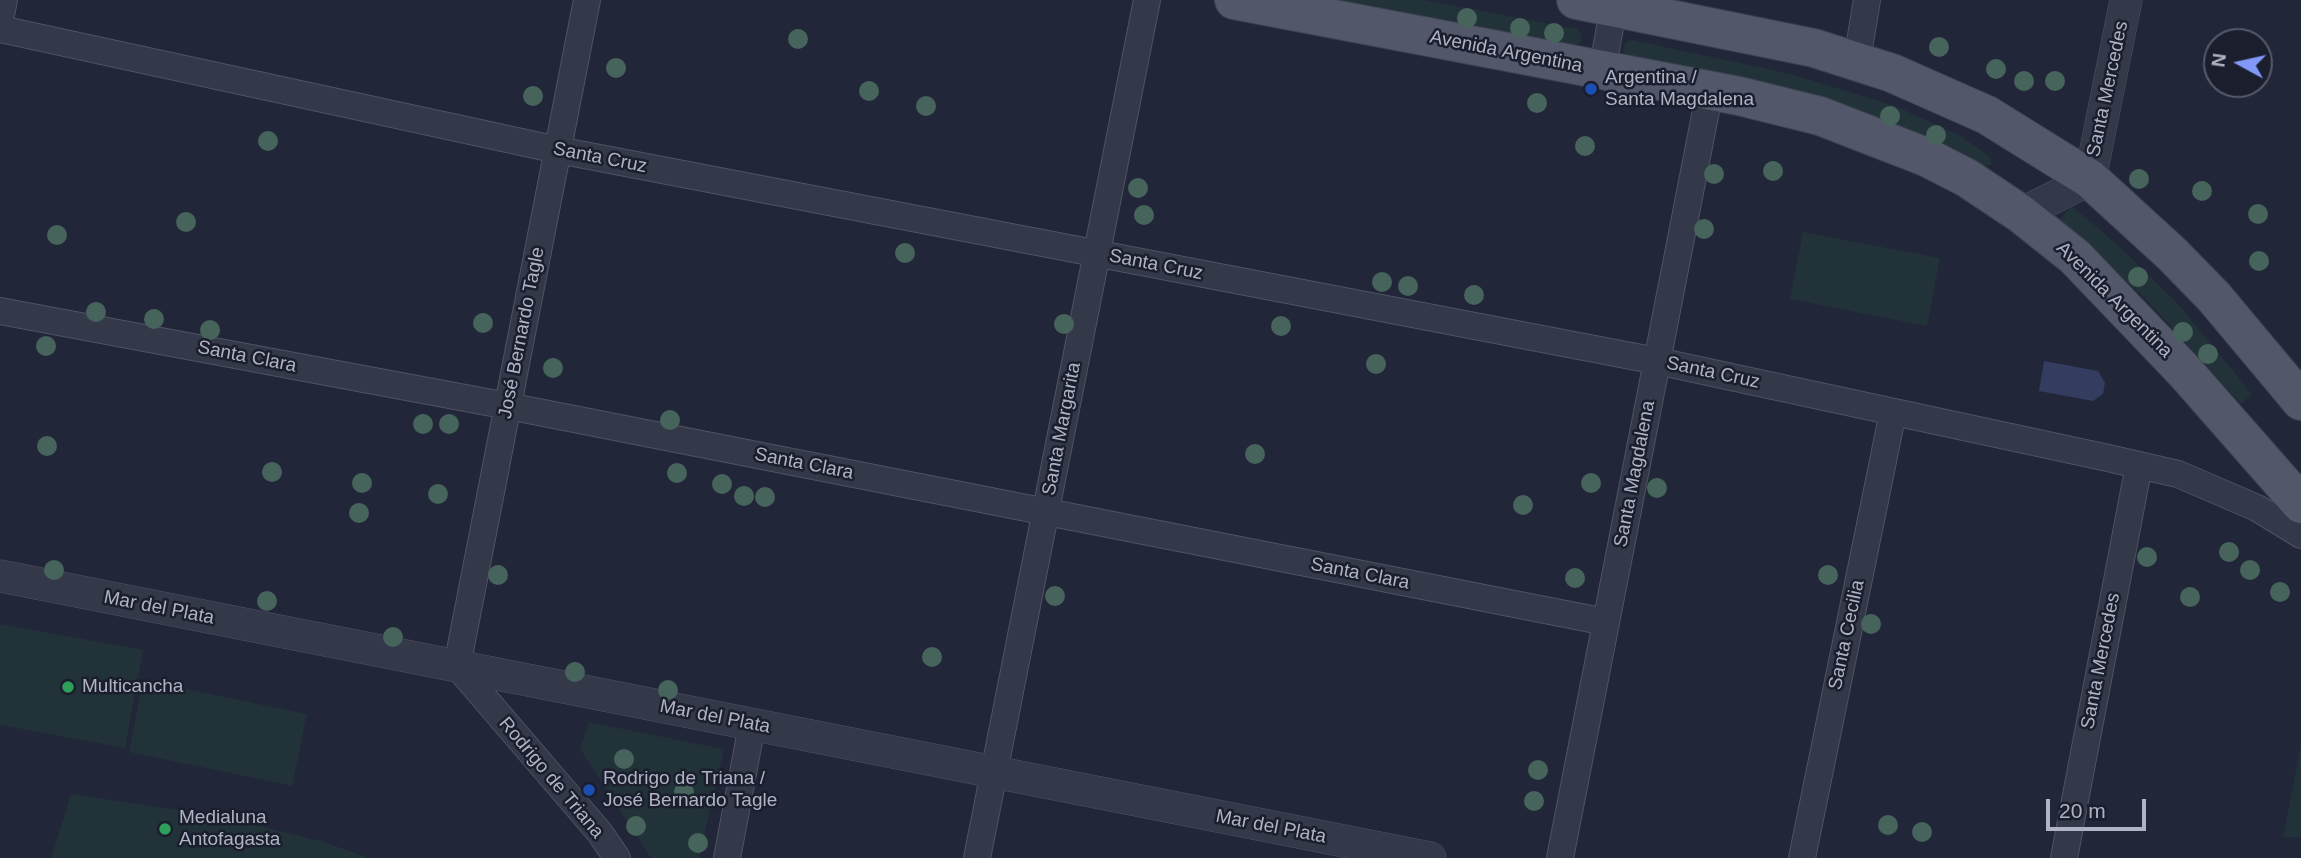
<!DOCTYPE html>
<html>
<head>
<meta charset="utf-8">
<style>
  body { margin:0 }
  #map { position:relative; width:2301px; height:858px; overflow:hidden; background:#212638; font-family:Helvetica,sans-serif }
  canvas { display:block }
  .north { position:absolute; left:2203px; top:28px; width:70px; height:70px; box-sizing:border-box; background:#1a1e2d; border:2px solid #565a6a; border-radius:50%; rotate:278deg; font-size:19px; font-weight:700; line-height:28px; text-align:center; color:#afb3c5 }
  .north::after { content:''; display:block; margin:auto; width:24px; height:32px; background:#8198f8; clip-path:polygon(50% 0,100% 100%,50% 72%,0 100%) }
  .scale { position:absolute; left:2046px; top:799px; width:100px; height:32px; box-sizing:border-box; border:4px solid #afb3c5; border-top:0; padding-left:9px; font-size:21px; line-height:24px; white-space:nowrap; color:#afb3c5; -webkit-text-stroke:5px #1a1e2d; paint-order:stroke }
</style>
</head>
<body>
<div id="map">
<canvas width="2301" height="858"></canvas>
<div class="north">N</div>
<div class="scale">20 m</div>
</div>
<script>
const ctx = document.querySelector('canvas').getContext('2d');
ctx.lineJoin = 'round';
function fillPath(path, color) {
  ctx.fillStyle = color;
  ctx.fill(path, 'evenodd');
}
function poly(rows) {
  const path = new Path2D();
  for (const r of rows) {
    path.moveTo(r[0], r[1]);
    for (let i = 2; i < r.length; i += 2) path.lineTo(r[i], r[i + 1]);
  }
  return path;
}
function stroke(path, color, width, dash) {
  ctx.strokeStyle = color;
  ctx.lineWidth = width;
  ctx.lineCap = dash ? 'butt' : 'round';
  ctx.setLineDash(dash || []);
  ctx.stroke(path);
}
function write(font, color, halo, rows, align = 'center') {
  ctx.font = font + ' Helvetica,sans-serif';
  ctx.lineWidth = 5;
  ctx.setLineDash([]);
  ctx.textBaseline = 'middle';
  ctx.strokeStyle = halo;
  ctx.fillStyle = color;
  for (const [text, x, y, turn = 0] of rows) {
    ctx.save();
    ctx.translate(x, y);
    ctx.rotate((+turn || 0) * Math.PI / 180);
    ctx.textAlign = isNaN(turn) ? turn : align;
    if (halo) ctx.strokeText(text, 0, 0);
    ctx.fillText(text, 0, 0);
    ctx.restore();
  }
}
fillPath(poly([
  [1334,0,1425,0,1577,29,1582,36,1580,43,1573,46],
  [1632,40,1791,74,1895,106,1959,135,1989,156,1992,164,1984,167,1623,56,1625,43],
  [2072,206,2120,247,2179,305,2252,394,2241,404,2145,298,2058,221],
  [1803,232,1940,258,1927,326,1790,299],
  [0,624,143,650,125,748,0,725],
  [143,680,307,714,292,786,129,752],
  [589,722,724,749,699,858,651,858,580,749],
  [2301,744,2301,837,2283,837],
  [71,794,218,816,324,842,369,858,51,858]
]), '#223239');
fillPath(poly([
  [2044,361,2098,371,2105,383,2103,394,2093,401,2039,391]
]), '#343d60');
const minor = poly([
  [587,0,457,666,600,833,617,858],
  [0,20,4,0],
  [0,29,558,150,1657,361,2108,458,2178,474,2257,508,2301,535],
  [1857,60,1867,0],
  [1602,71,1615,0],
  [0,311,508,406,1606,622],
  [727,858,752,725],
  [977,858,1147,0],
  [1560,858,1710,90],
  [1802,858,1893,412],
  [2064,858,2139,465]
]);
const tertiary = poly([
  [2021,214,2090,179,2126,0],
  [0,576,1430,858]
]);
const primary = poly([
  [1234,0,1739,96,1820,116,1926,157,1967,178,2021,214,2075,257,2185,372,2301,504],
  [1576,0,1814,48,1892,73,1987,115,2090,179,2172,254,2214,297,2301,401]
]);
stroke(minor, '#4f5363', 28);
stroke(tertiary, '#4f5363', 33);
stroke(primary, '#3d4252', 40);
stroke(minor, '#343949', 26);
stroke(tertiary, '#343949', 32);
stroke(primary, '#525769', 38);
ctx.fillStyle = '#47645c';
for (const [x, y] of [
  [1467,18],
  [1520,28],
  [1554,33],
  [798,39],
  [1939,47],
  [616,68],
  [1996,69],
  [2024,81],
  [2055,81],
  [869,91],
  [533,96],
  [1537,103],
  [926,106],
  [1890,116],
  [1936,135],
  [268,141],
  [1585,146],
  [1773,171],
  [1714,174],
  [2139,179],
  [1138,188],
  [2202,191],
  [2258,214],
  [1144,215],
  [186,222],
  [1704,229],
  [57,235],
  [905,253],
  [2259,261],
  [2138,277],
  [1382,282],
  [1408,286],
  [1474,295],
  [96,312],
  [154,319],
  [483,323],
  [1064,324],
  [1281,326],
  [210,330],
  [2183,332],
  [46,346],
  [2208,354],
  [1376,364],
  [553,368],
  [670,420],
  [423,424],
  [449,424],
  [47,446],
  [1255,454],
  [272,472],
  [677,473],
  [362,483],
  [1591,483],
  [722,484],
  [1657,488],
  [438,494],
  [744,496],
  [765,497],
  [1523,505],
  [359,513],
  [2229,552],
  [2147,557],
  [54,570],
  [2250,570],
  [498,575],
  [1828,575],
  [1575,578],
  [2280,592],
  [1055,596],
  [2190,597],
  [267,601],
  [1871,624],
  [393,637],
  [932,657],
  [575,672],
  [668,690],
  [624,759],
  [1538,770],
  [684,792],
  [1534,801],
  [1888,825],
  [636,826],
  [1922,832],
  [698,843]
]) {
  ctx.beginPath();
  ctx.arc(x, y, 10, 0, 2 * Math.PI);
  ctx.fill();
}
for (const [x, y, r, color] of [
  [1591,89,7,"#1a4fb4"],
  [68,687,7,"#2e9e5b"],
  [589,790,7,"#1a4fb4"],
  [165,829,7,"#2e9e5b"]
]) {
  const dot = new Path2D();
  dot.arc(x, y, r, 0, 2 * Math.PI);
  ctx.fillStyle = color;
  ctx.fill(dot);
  stroke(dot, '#1a1e2d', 2.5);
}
write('19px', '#afb3c5', '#1a1e2d', [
  ["Avenida Argentina",1506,52,11],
  ["Santa Mercedes",2108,89,-78],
  ["Santa Cruz",600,158,11],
  ["Santa Cruz",1156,265,11],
  ["Avenida Argentina",2114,300,45],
  ["José Bernardo Tagle",522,333,-79],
  ["Santa Clara",247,357,11],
  ["Santa Cruz",1713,373,12],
  ["Santa Margarita",1062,429,-79],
  ["Santa Clara",804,464,11],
  ["Santa Magdalena",1635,474,-79],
  ["Santa Clara",1360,574,11],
  ["Mar del Plata",159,608,11],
  ["Santa Cecilia",1847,635,-78],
  ["Santa Mercedes",2101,661,-79],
  ["Mar del Plata",715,717,11],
  ["Rodrigo de Triana",551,778,50],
  ["Mar del Plata",1271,827,11]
]);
write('19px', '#afb3c5', '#1a1e2d', [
  ["Argentina /",1605,78],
  ["Santa Magdalena",1605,100],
  ["Multicancha",82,687],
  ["Rodrigo de Triana /",603,779],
  ["José Bernardo Tagle",603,801],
  ["Medialuna",179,818],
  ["Antofagasta",179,840]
], 'left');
</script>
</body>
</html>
